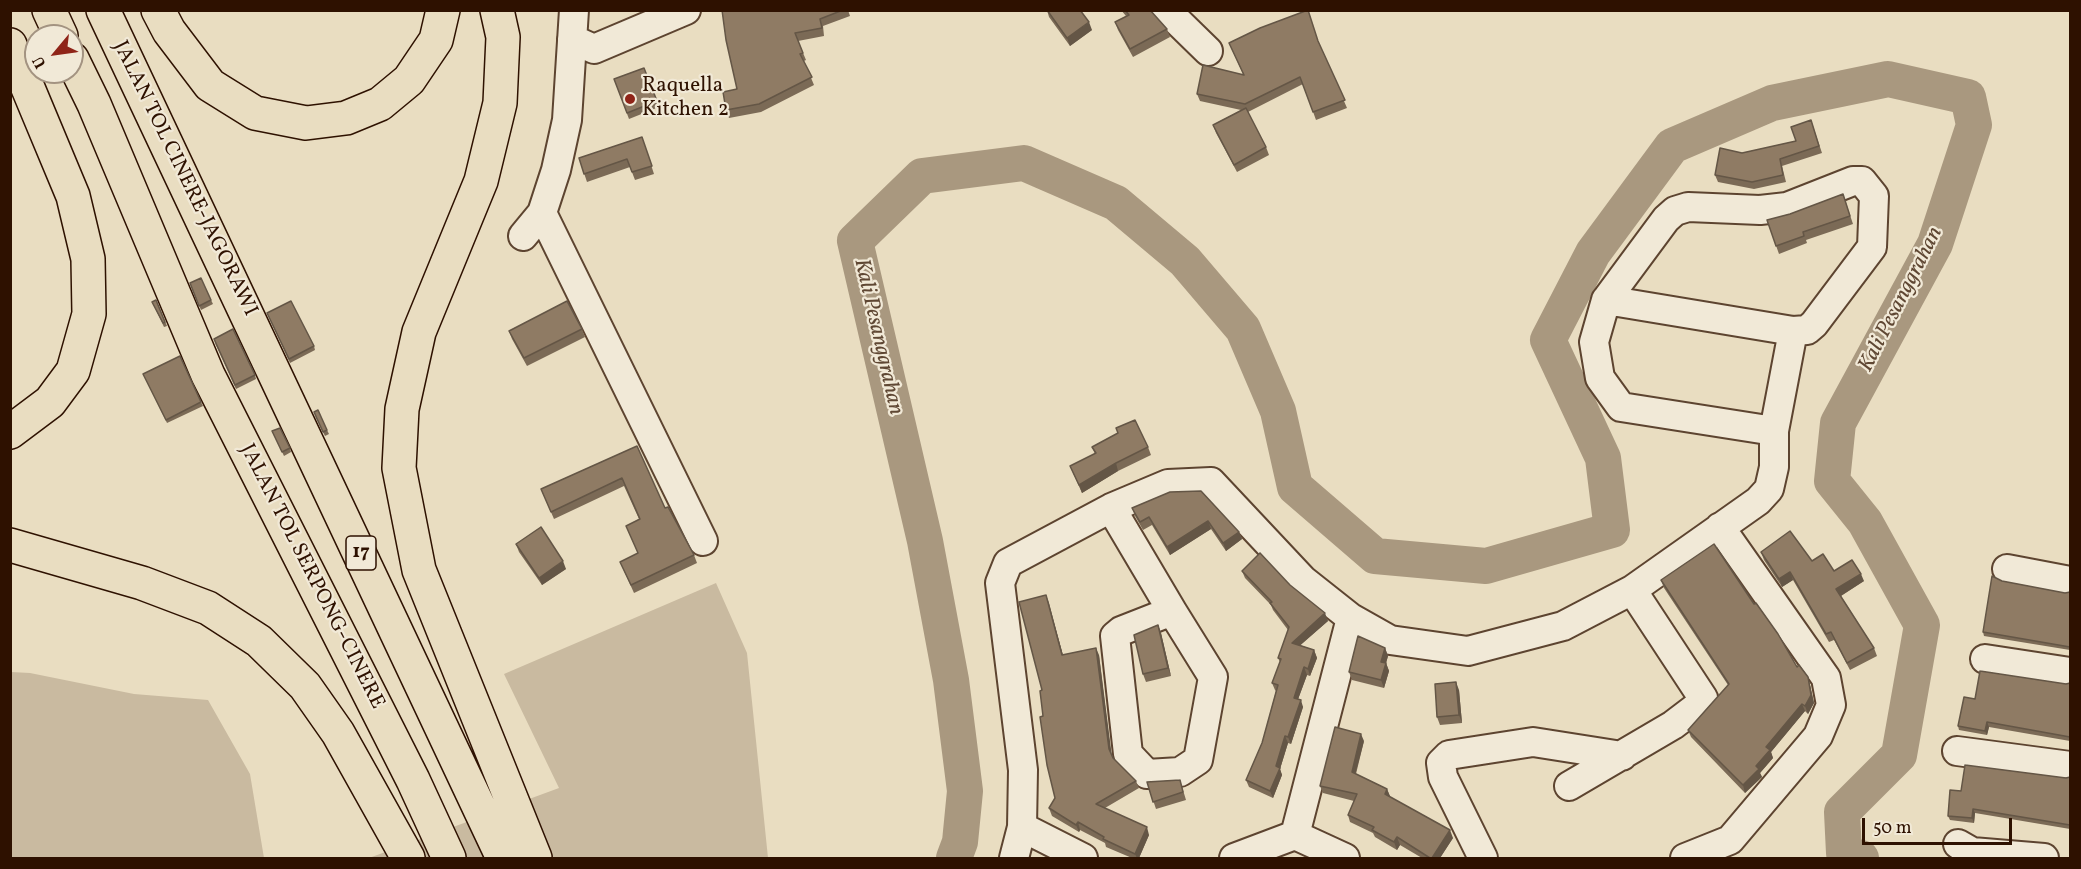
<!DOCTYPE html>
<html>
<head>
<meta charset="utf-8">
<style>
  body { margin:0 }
  #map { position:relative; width:2081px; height:869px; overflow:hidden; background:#e9ddc1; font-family:Vollkorn,serif }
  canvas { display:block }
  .frame { position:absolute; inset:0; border:12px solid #2e1100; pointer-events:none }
  .north { position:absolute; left:24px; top:24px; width:60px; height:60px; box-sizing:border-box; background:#f1e9d7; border:2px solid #a39381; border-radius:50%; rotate:241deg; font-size:16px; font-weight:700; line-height:24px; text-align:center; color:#2e1100 }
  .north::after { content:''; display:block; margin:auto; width:21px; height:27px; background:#8f2418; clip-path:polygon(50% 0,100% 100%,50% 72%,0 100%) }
  .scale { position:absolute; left:1862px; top:818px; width:150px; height:27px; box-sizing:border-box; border:3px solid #2e1100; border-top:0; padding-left:8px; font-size:18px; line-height:21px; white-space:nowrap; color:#2e1100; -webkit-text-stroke:4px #f1e9d7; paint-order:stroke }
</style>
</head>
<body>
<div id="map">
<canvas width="2081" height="869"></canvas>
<div class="frame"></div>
<div class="north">U</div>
<div class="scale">50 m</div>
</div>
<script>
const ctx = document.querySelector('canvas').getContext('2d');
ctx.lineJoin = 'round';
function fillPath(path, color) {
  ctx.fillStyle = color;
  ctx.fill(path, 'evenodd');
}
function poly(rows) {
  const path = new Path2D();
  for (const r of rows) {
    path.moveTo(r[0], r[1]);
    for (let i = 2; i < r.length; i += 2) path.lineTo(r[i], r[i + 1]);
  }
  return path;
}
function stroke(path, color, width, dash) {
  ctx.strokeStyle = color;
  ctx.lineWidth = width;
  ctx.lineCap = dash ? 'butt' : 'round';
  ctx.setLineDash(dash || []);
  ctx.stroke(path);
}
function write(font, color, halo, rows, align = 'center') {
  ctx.font = font + ' Vollkorn,serif';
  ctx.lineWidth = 4.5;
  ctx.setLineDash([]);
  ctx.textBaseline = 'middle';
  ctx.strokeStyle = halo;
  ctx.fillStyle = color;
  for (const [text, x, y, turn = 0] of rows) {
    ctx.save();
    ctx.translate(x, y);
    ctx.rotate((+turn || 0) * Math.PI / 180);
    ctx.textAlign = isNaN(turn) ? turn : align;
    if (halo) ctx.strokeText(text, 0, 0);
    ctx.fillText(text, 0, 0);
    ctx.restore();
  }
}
fillPath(poly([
  [716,583,747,653,768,858,369,858,559,788,504,674],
  [11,672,30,673,134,694,208,700,250,774,264,858,11,858]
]), '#c9baa0');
stroke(poly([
  [954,858,960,842,965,791,951,680,925,541,855,241,922,176,1024,163,1116,203,1185,261,1243,329,1278,411,1295,487,1375,556,1486,566,1612,530,1603,458,1548,340,1593,253,1672,146,1772,103,1888,79,1968,97,1974,125,1935,244,1838,423,1832,481,1865,522,1922,625,1899,755,1842,812,1844,853,1861,858]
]), '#a9987f', 36);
const minor = poly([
  [1166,10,1208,51],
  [572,39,594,49,686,10],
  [542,213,556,170,567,120,574,10],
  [523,236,542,213,703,541],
  [1606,300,1793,331,1807,330,1814,324,1872,247,1874,196,1862,181,1853,181,1787,207,1760,210,1688,207,1675,211,1666,219,1606,300,1594,342,1600,378,1621,407,1774,431],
  [1111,508,1172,611],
  [2007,569,2070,581],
  [1172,611,1213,677,1198,760,1180,772,1147,774,1128,754,1115,636,1121,631,1172,611],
  [1985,659,2070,672],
  [1957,751,2070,766],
  [1569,786,1673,725,1698,706,1703,698,1632,590],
  [1022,827,1083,858],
  [1295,835,1351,618],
  [1958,844,1972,852,2044,858],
  [1014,858,1022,827,1023,770,1000,583,1008,563,1111,508,1168,484,1211,482,1303,580,1351,618,1390,640,1468,651,1563,626,1632,590,1758,501,1769,489,1774,467,1774,431,1793,331],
  [1234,858,1295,835,1345,858],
  [1483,858,1443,777,1441,763,1449,755,1533,742,1622,756],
  [1685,858,1730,840,1818,736,1831,705,1826,678,1720,527]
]);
const highway = poly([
  [49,10,61,36],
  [103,10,503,858],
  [158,10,169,31,210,85,255,113,306,123,346,118,380,104,409,80,436,40,443,10],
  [497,10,503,37,500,103,481,181,419,332,402,409,399,468,419,570,535,858],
  [10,45,73,196,88,259,89,314,73,371,50,402,10,432],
  [72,59,94,104,208,375,413,780,449,858],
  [10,545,142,583,208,608,259,641,305,686,338,733,408,858]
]);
stroke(minor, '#5d4430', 32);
stroke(highway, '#2e1100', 36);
stroke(minor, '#f1e9d7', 28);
stroke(highway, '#e9ddc1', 33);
fillPath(poly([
  [722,10,848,10,850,16,823,26,824,36,798,41,806,60,804,61,814,85,761,112,729,118,726,110,737,89],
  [1047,10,1092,30,1070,46,1049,17],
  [1121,10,1150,10,1167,29,1170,37,1133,57,1118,30,1115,22,1126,16],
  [1229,43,1319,43,1347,108,1316,120,1303,84,1248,112,1266,147,1269,155,1237,172,1216,133,1213,125,1241,110,1200,101,1197,94,1243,74],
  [644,68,659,107,629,119,614,79],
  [1811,120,1822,153,1782,166,1786,182,1754,189,1718,182,1715,175,1742,153,1796,141],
  [642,137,654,174,635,180,630,167,587,182,579,158],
  [1843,194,1853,224,1806,240,1807,243,1779,254,1767,220,1790,214],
  [190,283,211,300,213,304,201,310],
  [156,300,167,326,164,327,154,306],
  [269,317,314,346,315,350,290,363],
  [582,329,585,337,527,366,512,339,509,331],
  [215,343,255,375,256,379,236,389],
  [145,378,201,402,203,406,167,423],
  [315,416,327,430,329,434,325,436],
  [274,435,290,448,291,452,284,456],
  [637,446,665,508,694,555,697,563,634,593,620,562,638,553,626,526,639,519,624,486,554,519,541,489],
  [1092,447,1148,447,1151,455,1118,471,1082,493,1070,466,1095,454],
  [1170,492,1239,532,1242,539,1226,551,1211,529,1170,555,1152,525,1143,530,1135,516,1132,508],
  [516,544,566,569,542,585,519,552],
  [1761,552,1812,561,1834,571,1864,581,1841,596,1874,648,1877,656,1850,670,1834,640,1829,642,1793,580,1782,587,1764,560],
  [1242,571,1290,585,1328,621,1300,645,1314,650,1317,658,1310,676,1307,675,1298,699,1303,707,1291,744,1288,743,1280,769,1282,775,1273,798,1249,787,1246,780,1262,743,1276,691,1275,690,1272,683,1280,662,1278,658,1288,630,1273,610,1271,605,1245,578],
  [1661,580,1754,604,1797,667,1808,677,1810,685,1814,703,1808,714,1805,711,1771,752,1773,758,1760,773,1762,777,1745,793,1691,737,1688,730,1728,685,1664,588],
  [2002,581,2065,593,2070,592,2070,650,1984,636,1983,632],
  [1046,595,1063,655,1099,655,1111,754,1113,758,1136,781,1139,788,1105,808,1149,835,1139,858,1132,858,1106,847,1105,843,1080,830,1079,832,1052,816,1049,808,1055,798,1043,716,1042,690],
  [1158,625,1161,633,1171,676,1146,682,1143,674],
  [1385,648,1388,656,1386,663,1389,671,1384,688,1352,680,1349,672],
  [2070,683,2070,741,1989,727,1987,735,1959,730,1958,726,1975,699],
  [1459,690,1462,723,1440,725,1437,717],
  [1364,741,1356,774,1387,789,1390,797,1453,838,1440,858,1422,858,1400,845,1397,850,1375,837,1373,833,1350,822,1348,815,1354,801,1323,793,1320,786],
  [2070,777,2070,829,1975,813,1974,823,1950,820,1948,816,1961,791],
  [1180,780,1186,800,1156,809,1147,782]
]), '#7b6a56');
fillPath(poly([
  [1089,22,1092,30,1070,46,1067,38],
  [1116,463,1118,471,1082,493,1079,485],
  [1208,521,1211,529,1170,555,1167,547],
  [1239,532,1242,539,1226,551,1223,543],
  [563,561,566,569,542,585,539,578],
  [1790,572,1793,580,1782,587,1779,579],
  [1861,574,1864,581,1839,597,1836,589],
  [1046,595,1049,603,1065,663,1062,655],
  [1325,613,1328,621,1295,650,1292,643],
  [1158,625,1161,633,1171,676,1168,668],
  [1096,648,1099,655,1112,757,1109,749],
  [1385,648,1388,656,1386,663,1389,671,1384,688,1381,680,1381,662],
  [1314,650,1317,658,1310,676,1308,669],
  [1304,667,1307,675,1296,705,1294,698],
  [1808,677,1810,685,1814,703,1808,714,1805,706],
  [1456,682,1459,690,1462,723,1459,715],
  [1301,700,1303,707,1291,744,1288,737],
  [1802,704,1805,711,1771,752,1773,758,1760,773,1762,777,1745,793,1743,785,1756,766,1766,747],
  [1987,722,1989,727,1987,735,1985,731],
  [1361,734,1364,741,1354,779,1352,772],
  [1285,736,1288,743,1280,769,1282,775,1273,798,1270,791,1276,766],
  [1387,789,1390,796,1388,802,1385,794],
  [1973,809,1975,813,1974,823,1972,818],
  [1078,822,1080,830,1079,832,1076,825],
  [1147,827,1149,835,1139,858,1137,858,1135,854],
  [1450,830,1453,838,1440,858,1432,858],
  [1397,837,1400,845,1397,850,1394,842]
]), '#645646');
const building = poly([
  [722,10,843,10,820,19,822,28,795,33,803,53,800,54,812,77,759,104,726,110,723,92,737,89,726,40,722,10],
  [1047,10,1080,10,1089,22,1067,38,1047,10],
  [1125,10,1150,10,1167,29,1130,49,1115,22,1129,15,1125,10],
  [1308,10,1318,41,1345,100,1313,112,1300,77,1245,104,1197,94,1203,65,1244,75,1229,43,1260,28,1308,10],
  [644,68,657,101,627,113,614,79,644,68],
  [1246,108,1266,147,1234,165,1213,125,1246,108],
  [1811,120,1819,146,1780,159,1783,175,1752,182,1715,175,1720,148,1742,153,1796,141,1791,127,1811,120],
  [642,137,652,166,632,172,627,159,584,174,579,158,642,137],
  [1843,194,1850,216,1803,232,1804,236,1776,246,1767,220,1790,214,1843,194],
  [201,278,211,300,199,306,190,283,201,278],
  [156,300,165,322,163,323,152,302,156,300],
  [291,301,314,346,289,359,267,313,291,301],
  [567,301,582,329,524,358,509,331,567,301],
  [233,329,255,375,235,385,214,339,233,329],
  [180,356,201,402,166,420,143,374,180,356],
  [318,410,327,430,323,432,314,412,318,410],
  [1135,420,1148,447,1116,463,1079,485,1070,466,1096,453,1092,447,1118,433,1116,428,1135,420],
  [280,428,290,448,282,452,272,431,280,428],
  [637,446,665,508,668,507,694,555,631,585,620,562,638,553,626,526,640,519,622,478,551,512,541,489,637,446],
  [1201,491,1239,532,1223,543,1208,521,1167,547,1149,517,1140,522,1132,508,1170,492,1201,491],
  [541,527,563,561,539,578,516,544,541,527],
  [1790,531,1812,561,1823,554,1834,571,1852,560,1861,574,1836,589,1874,648,1847,663,1831,632,1826,634,1790,572,1779,579,1761,552,1790,531],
  [1714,544,1754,604,1756,603,1778,634,1797,667,1799,665,1808,677,1811,695,1805,706,1802,704,1766,747,1770,750,1756,766,1759,769,1743,785,1688,730,1729,684,1661,580,1714,544],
  [1260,553,1290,585,1325,613,1292,643,1314,650,1308,669,1304,667,1294,698,1301,700,1288,737,1285,736,1276,766,1280,768,1270,791,1246,780,1262,743,1278,685,1272,683,1281,659,1278,658,1289,627,1270,603,1272,602,1242,571,1260,553],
  [1992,576,2002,581,2065,593,2070,592,2070,647,1983,632,1992,576],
  [1046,595,1062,655,1096,648,1109,749,1113,758,1136,781,1096,804,1147,827,1135,854,1103,839,1104,837,1078,822,1076,825,1049,808,1055,798,1047,765,1040,717,1043,716,1040,691,1042,690,1019,602,1046,595],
  [1158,625,1168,668,1143,674,1134,635,1158,625],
  [1358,636,1385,648,1381,662,1386,663,1381,680,1349,672,1358,636],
  [1980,671,2066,684,2070,683,2070,737,1987,722,1985,731,1958,726,1964,697,1975,699,1980,671],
  [1456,682,1459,715,1437,717,1435,684,1456,682],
  [1335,727,1361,734,1352,772,1387,789,1385,794,1450,830,1432,858,1430,858,1397,837,1394,842,1372,830,1374,827,1348,815,1357,794,1320,786,1335,727],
  [1965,765,2066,778,2070,777,2070,825,1973,809,1972,818,1948,816,1950,790,1961,791,1965,765],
  [1180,780,1183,792,1153,802,1147,782,1180,780]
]);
fillPath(building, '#8f7b64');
stroke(building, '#645646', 1.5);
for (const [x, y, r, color] of [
  [630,99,6,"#8f2418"]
]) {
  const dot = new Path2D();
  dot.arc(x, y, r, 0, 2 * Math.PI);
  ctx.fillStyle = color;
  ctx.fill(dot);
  stroke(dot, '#f1e9d7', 2);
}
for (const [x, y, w] of [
  [361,553,30]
]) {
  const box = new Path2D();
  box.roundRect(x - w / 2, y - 17, w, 34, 4.5);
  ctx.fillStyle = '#f1e9d7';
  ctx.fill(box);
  stroke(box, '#2e1100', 1.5);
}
write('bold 20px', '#2e1100', null, [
  ["17",361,553]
]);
write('21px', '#2e1100', '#f1e9d7', [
  ["Raquella",642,87],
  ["Kitchen 2",642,111]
], 'left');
write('21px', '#2e1100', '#f1e9d7', [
  ["JALAN TOL CINERE-JAGORAWI",184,179,64],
  ["JALAN TOL SERPONG-CINERE",311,577,63]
]);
write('italic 22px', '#5f4733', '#f1e9d7', [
  ["Kali Pesanggrahan",1902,300,-63],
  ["Kali Pesanggrahan",877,337,77]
]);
</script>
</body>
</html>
